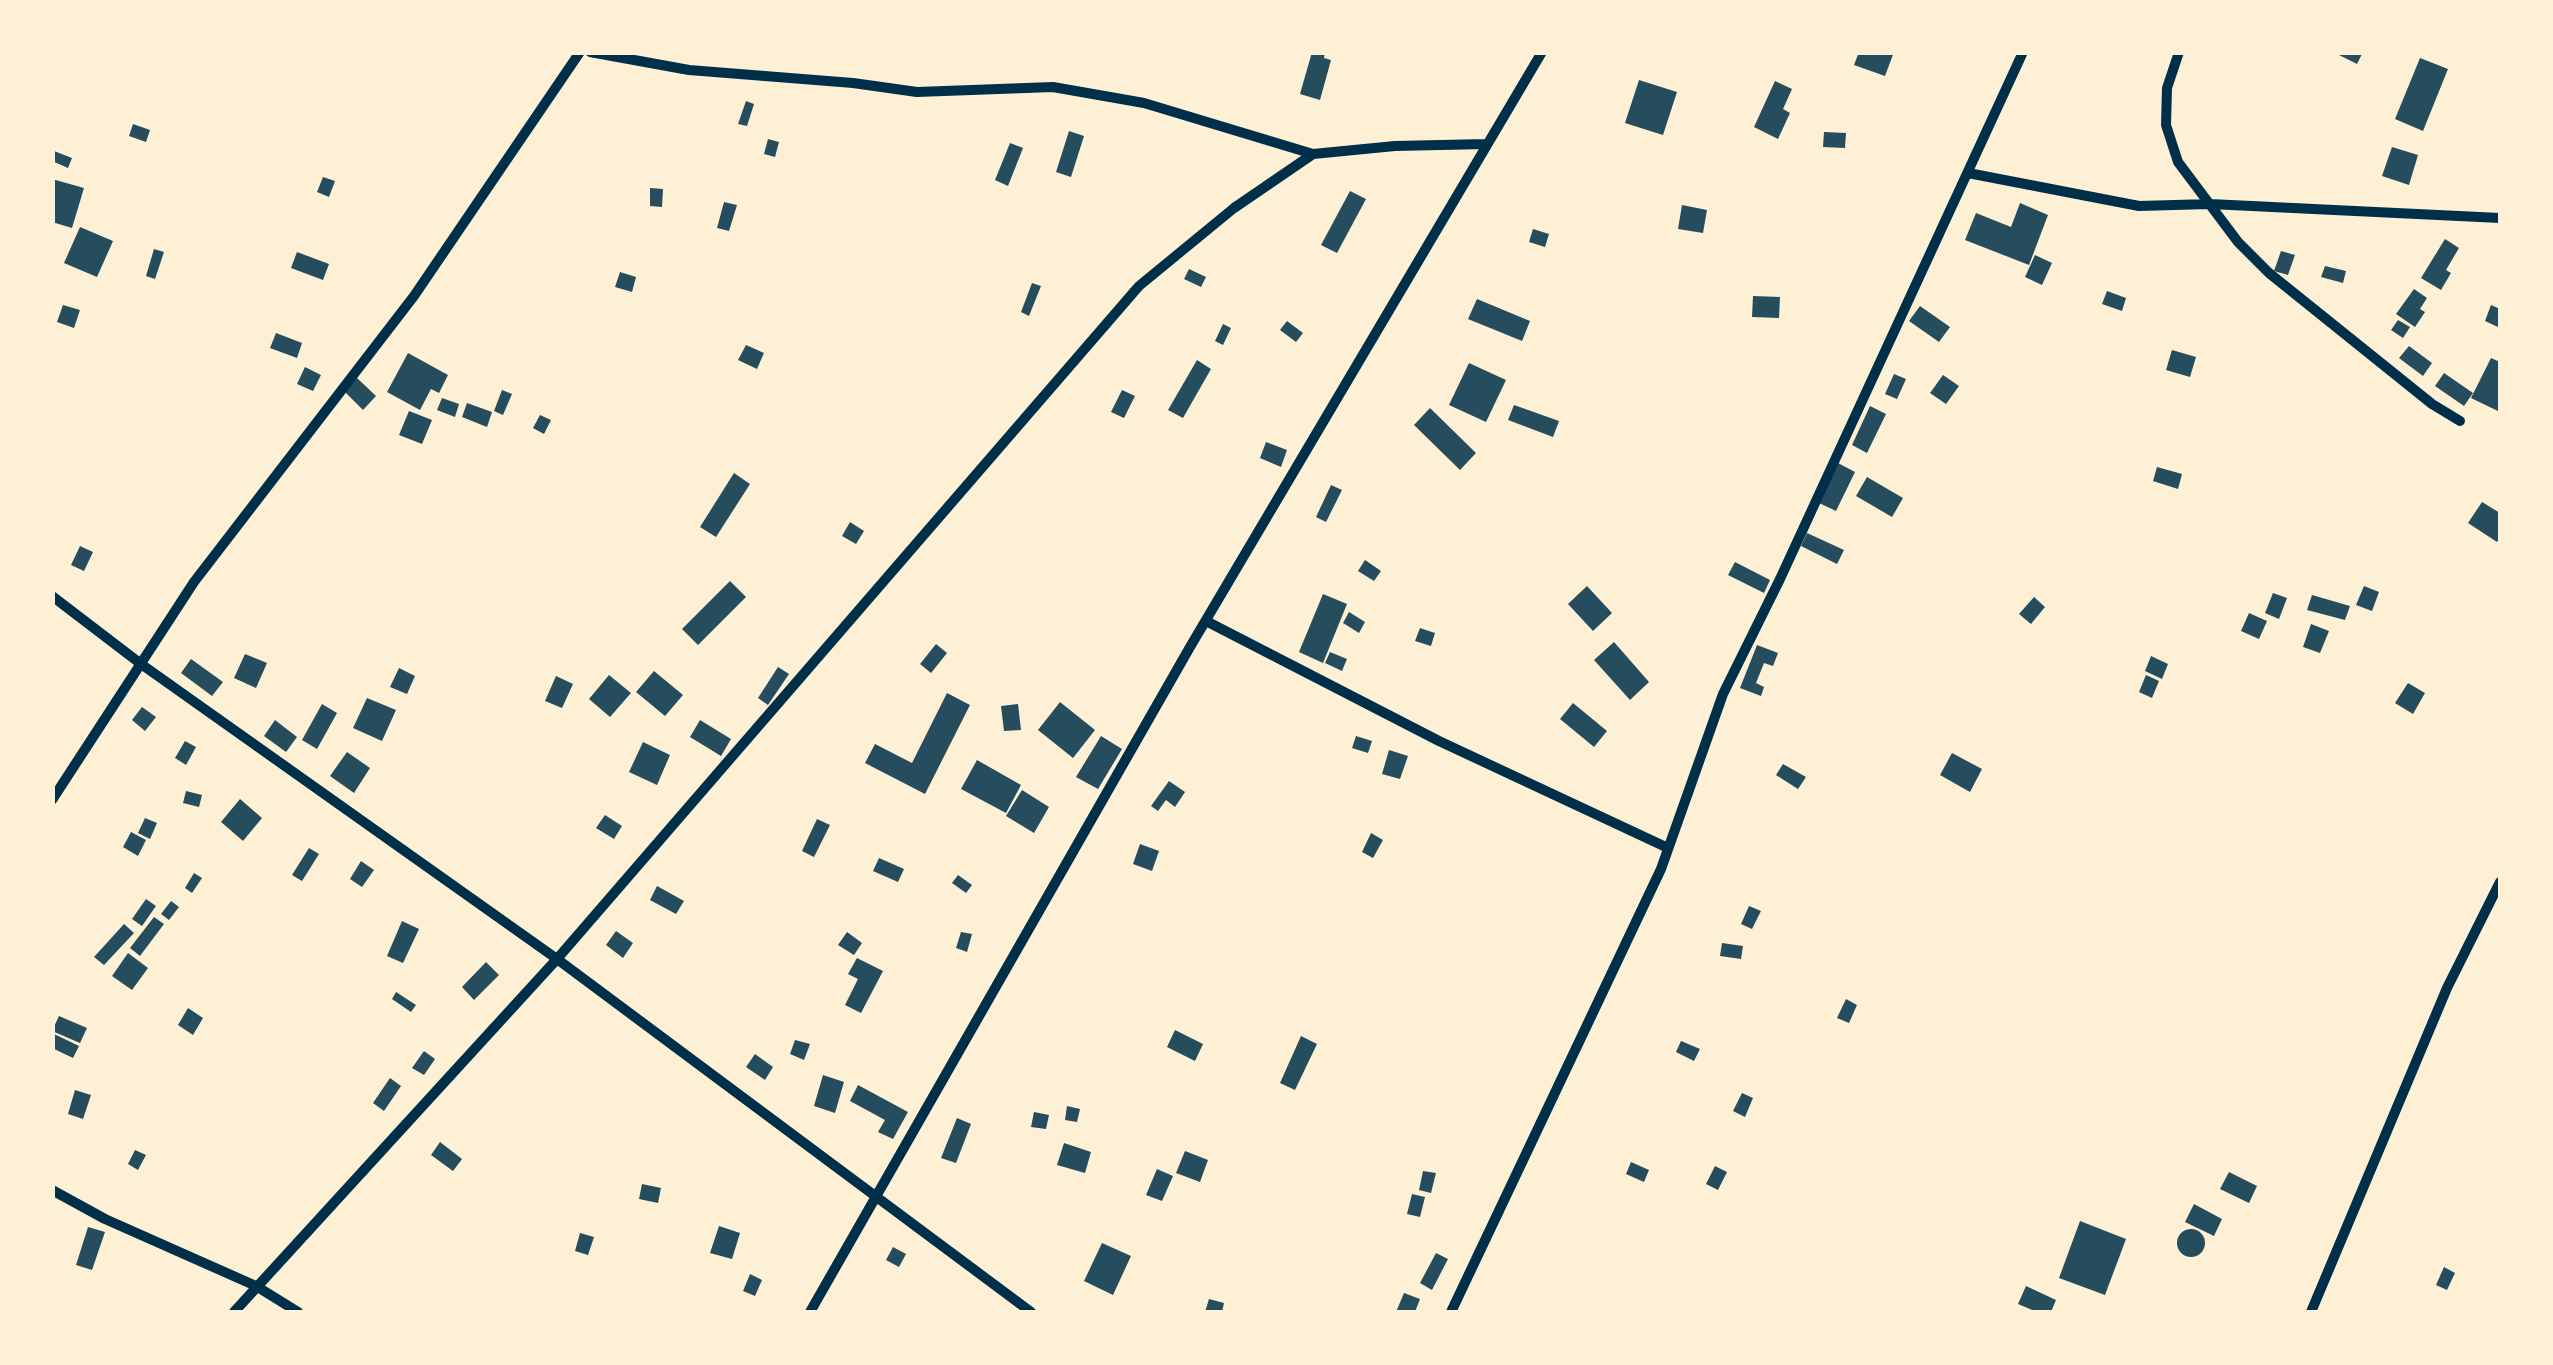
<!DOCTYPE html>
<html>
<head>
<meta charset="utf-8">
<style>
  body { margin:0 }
  #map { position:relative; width:2553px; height:1365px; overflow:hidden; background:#fdf0d5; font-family:Mulish,sans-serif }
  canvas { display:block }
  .frame { position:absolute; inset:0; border:55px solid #fdf0d5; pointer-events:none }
</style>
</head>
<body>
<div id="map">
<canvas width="2553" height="1365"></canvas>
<div class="frame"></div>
</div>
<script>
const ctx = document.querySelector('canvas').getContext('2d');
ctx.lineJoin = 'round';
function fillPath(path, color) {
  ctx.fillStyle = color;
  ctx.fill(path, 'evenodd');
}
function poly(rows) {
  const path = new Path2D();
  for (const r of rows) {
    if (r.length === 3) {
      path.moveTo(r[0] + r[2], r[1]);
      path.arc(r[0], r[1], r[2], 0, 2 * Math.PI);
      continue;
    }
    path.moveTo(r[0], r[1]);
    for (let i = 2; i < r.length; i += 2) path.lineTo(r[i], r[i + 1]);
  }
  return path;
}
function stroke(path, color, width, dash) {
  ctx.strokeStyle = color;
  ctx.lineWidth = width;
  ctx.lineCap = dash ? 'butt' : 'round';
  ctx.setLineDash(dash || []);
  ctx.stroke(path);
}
fillPath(poly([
  [1312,52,1325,52,1324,58,1331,60,1320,100,1300,94],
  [1859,52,1894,52,1885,76,1854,65],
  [2333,52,2363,52,2357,64],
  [2420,58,2448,69,2423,131,2395,119],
  [1639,80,1677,92,1663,135,1625,123],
  [1775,81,1792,89,1783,109,1790,113,1778,139,1754,127],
  [746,101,754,104,747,126,738,124],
  [133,124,150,130,146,142,129,136],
  [1069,131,1084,136,1071,177,1056,172],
  [1824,132,1846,133,1845,148,1823,147],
  [768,139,779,142,775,157,764,154],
  [1010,143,1023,148,1008,186,995,180],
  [2392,147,2418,155,2409,185,2382,176],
  [54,151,72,158,68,168,52,161],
  [323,177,335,181,329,197,317,192],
  [52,179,84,188,72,228,52,222],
  [650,188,663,189,662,207,650,206],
  [1350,191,1366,199,1337,253,1321,245],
  [724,202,737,205,729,231,717,228],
  [2020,203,2048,215,2029,265,1965,240,1976,213,2011,227],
  [1682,205,1707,210,1703,233,1678,229],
  [80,227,113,241,97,277,64,263],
  [1533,229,1549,234,1545,247,1529,242],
  [2445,239,2459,248,2446,270,2451,273,2441,290,2421,278],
  [154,249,164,252,155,279,146,276],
  [2281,251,2295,255,2288,275,2274,271],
  [297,252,329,264,323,280,291,268],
  [2035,255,2052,263,2042,285,2025,277],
  [2325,266,2346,271,2343,283,2321,277],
  [1189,269,1206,277,1201,287,1184,279],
  [620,272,636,277,632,292,615,287],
  [1032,283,1041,286,1029,316,1021,312],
  [2414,289,2427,298,2420,309,2425,312,2415,327,2396,314],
  [2107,291,2126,298,2122,311,2102,304],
  [1753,296,1780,297,1779,318,1752,317],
  [1477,299,1530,321,1522,341,1468,319],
  [63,305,80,310,74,328,57,322],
  [2491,305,2500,309,2500,328,2485,321],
  [1920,306,1950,327,1939,342,1909,321],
  [2398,320,2410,327,2403,338,2391,330],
  [1287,321,1303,333,1296,342,1280,330],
  [1223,324,1231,328,1223,345,1215,341],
  [276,333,302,343,297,358,270,348],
  [746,345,764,353,757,369,738,360],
  [2409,346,2432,363,2423,376,2399,358],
  [2172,350,2196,357,2190,377,2166,370],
  [408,353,448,375,439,393,431,389,420,410,387,392],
  [2491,358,2500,362,2500,412,2471,398],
  [1197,360,1211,369,1183,418,1168,410],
  [1469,363,1506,380,1486,422,1449,405],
  [305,367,321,375,313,391,297,384],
  [2444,373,2473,393,2464,406,2435,386],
  [1894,374,1906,379,1897,399,1885,394],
  [1943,375,1959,386,1946,404,1930,393],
  [357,378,376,396,363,410,344,391],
  [502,390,512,394,503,415,494,411],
  [1122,390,1135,396,1124,418,1111,412],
  [442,398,459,404,455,417,437,410],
  [467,403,492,412,487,427,462,417],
  [1514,405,1559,421,1553,437,1508,420],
  [1870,406,1886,414,1867,453,1852,445],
  [1430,408,1476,453,1460,470,1414,425],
  [409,411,432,420,422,444,399,435],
  [540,415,551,420,544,434,533,428],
  [1266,442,1287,450,1281,467,1260,458],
  [1838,463,1855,472,1836,511,1819,503],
  [2157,467,2182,474,2178,489,2153,481],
  [734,473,750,484,716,537,700,527],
  [1867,477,1903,498,1892,517,1856,496],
  [1331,485,1342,490,1326,522,1316,517],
  [2482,502,2500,513,2500,537,2497,542,2468,523],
  [850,522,864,531,856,544,842,536],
  [1807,533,1844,550,1837,564,1801,546],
  [80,546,93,552,84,571,71,565],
  [1365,560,1381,571,1374,581,1358,571],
  [1735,562,1770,580,1764,593,1728,575],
  [730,581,746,597,698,645,682,629],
  [1587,586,1612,613,1593,631,1568,604],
  [2364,586,2379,592,2372,611,2356,605],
  [2273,593,2287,598,2279,619,2265,613],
  [1323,594,1347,604,1323,663,1299,652],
  [2312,595,2350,606,2345,620,2307,610],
  [2034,597,2045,607,2031,624,2019,614],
  [1349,612,1365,622,1359,633,1343,623],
  [2249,613,2267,621,2259,639,2241,631],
  [2311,624,2329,631,2320,653,2303,647],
  [1420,628,1435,633,1431,646,1415,641],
  [1614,642,1649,682,1630,700,1594,660],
  [936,644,947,653,931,673,920,664],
  [1757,645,1778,653,1773,666,1764,663,1756,683,1764,687,1761,696,1740,688],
  [1330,652,1347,659,1342,671,1325,663],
  [245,654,267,663,256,688,234,678],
  [2151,656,2168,664,2162,679,2145,671],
  [191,659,223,682,212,696,181,673],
  [778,667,789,674,768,705,758,698],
  [399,668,415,676,407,694,390,687],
  [654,671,683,695,665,716,636,692],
  [609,675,631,693,610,717,589,699],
  [2146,675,2159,681,2152,698,2139,692],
  [556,676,573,684,562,708,545,701],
  [2408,683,2425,693,2413,714,2395,703],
  [947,693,970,705,925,794,865,763,875,744,912,763],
  [367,698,396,710,382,741,353,728],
  [1060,702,1095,730,1073,758,1038,730],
  [1573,703,1607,731,1594,747,1560,719],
  [322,704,337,713,317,749,302,740],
  [1018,704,1021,730,1004,731,1001,706],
  [142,707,156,717,145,731,132,720],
  [275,720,297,737,286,752,264,736],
  [700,720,731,739,721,756,690,737],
  [1101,736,1122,749,1098,789,1076,777],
  [1356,736,1372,741,1368,753,1352,748],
  [185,741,196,747,186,765,175,758],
  [643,742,670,755,657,785,629,772],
  [1389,750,1408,756,1400,779,1382,774],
  [347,752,370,768,354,793,330,776],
  [1952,753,1982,769,1970,792,1940,775],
  [977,760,1021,785,1006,813,961,789],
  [1783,764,1806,777,1798,789,1776,775],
  [1169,781,1185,792,1175,807,1166,800,1158,811,1151,806],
  [1022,790,1049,807,1034,833,1006,816],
  [186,791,202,795,199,807,183,803],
  [240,799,262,818,243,841,221,822],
  [605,815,622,826,614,839,596,828],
  [145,818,157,823,150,839,138,833],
  [817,819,830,825,814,857,802,851],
  [131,832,146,840,138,856,123,847],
  [1371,833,1383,840,1373,858,1362,852],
  [1140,844,1159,851,1152,871,1133,864],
  [309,848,319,854,302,881,292,875],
  [879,858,904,869,898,882,873,871],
  [361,861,374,870,362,887,350,879],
  [194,873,202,878,192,893,185,888],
  [958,875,972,885,966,893,952,883],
  [657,886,684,901,676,914,650,900],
  [146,899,156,906,142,926,132,919],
  [171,901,179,907,169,920,161,914],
  [1749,906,1761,911,1752,929,1741,924],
  [154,917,164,924,140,956,130,948],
  [402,921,419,929,403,963,387,956],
  [124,924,134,933,104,965,94,957],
  [616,931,633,943,623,958,606,945],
  [847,932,862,943,854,955,838,945],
  [961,932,972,934,967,952,956,948],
  [1722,943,1743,946,1741,959,1720,956],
  [128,953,148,968,132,990,112,976],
  [857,958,883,971,861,1013,845,1005,858,979,848,974],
  [486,962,499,975,474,1000,462,987],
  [396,992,416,1005,411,1012,392,999],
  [1846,999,1857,1005,1849,1023,1837,1018],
  [188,1008,203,1018,193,1035,178,1025],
  [59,1016,87,1028,80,1043,52,1031],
  [1175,1030,1203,1044,1195,1061,1167,1047],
  [52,1033,79,1046,73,1058,52,1048],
  [1301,1036,1317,1044,1295,1090,1280,1083],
  [795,1040,810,1044,804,1060,790,1054],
  [1681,1041,1700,1049,1694,1061,1676,1052],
  [424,1051,435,1059,424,1075,412,1068],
  [755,1054,773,1067,765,1080,746,1067],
  [823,1075,844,1082,835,1113,814,1106],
  [390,1078,401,1086,384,1111,373,1103],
  [858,1085,908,1112,893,1139,878,1132,885,1120,850,1101],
  [75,1090,91,1095,83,1119,68,1114],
  [1742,1093,1753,1098,1745,1117,1733,1111],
  [1067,1106,1080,1109,1077,1122,1065,1120],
  [1034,1112,1049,1115,1046,1129,1031,1127],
  [957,1118,971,1124,956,1163,941,1158],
  [440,1142,462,1159,453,1171,431,1155],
  [1064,1143,1091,1152,1085,1173,1057,1165],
  [135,1150,146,1155,138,1170,128,1164],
  [1185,1151,1208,1160,1200,1182,1176,1173],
  [1631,1162,1649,1170,1644,1182,1626,1174],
  [1715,1166,1727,1172,1718,1190,1706,1184],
  [1157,1169,1173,1176,1162,1201,1146,1195],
  [1423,1171,1436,1173,1431,1193,1419,1190],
  [2229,1172,2257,1186,2249,1203,2220,1189],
  [642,1184,661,1188,658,1203,639,1199],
  [1412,1194,1425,1197,1420,1217,1407,1214],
  [2194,1204,2222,1219,2214,1236,2185,1222],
  [2080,1221,2126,1239,2105,1295,2059,1278],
  [719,1226,740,1233,732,1259,710,1253],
  [88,1227,105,1232,92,1270,76,1265],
  [2191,1243,14],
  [580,1233,594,1237,588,1255,575,1251],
  [1102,1243,1131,1256,1113,1295,1084,1281],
  [893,1247,906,1254,899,1267,886,1260],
  [1436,1253,1448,1259,1432,1290,1420,1283],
  [2444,1267,2455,1273,2447,1290,2436,1285],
  [750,1274,762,1280,755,1296,743,1291],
  [2026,1286,2056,1300,2051,1312,2037,1312,2018,1304],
  [1404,1293,1420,1299,1415,1312,1396,1312],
  [1209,1299,1224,1303,1222,1312,1205,1312]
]), '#264d5e');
stroke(poly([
  [590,52,689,70,853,83,917,92,1053,87,1144,103,1313,154],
  [2179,52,2167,88,2166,125,2178,162,2238,242,2269,273,2432,404,2460,421],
  [1968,173,2139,206,2210,204,2500,218],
  [52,596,141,664,557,959,1031,1312],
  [1206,621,1439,741,1668,848],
  [52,800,194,582,414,296,580,52],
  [52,1190,105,1219,256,1286,298,1312],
  [234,1312,557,959,1139,286,1234,208,1313,154,1395,146,1486,144],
  [810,1312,1190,647,1542,52],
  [1451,1312,1661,869,1723,694,1780,579,2023,52],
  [2311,1312,2447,988,2500,882]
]), '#003049', 10);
</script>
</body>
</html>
